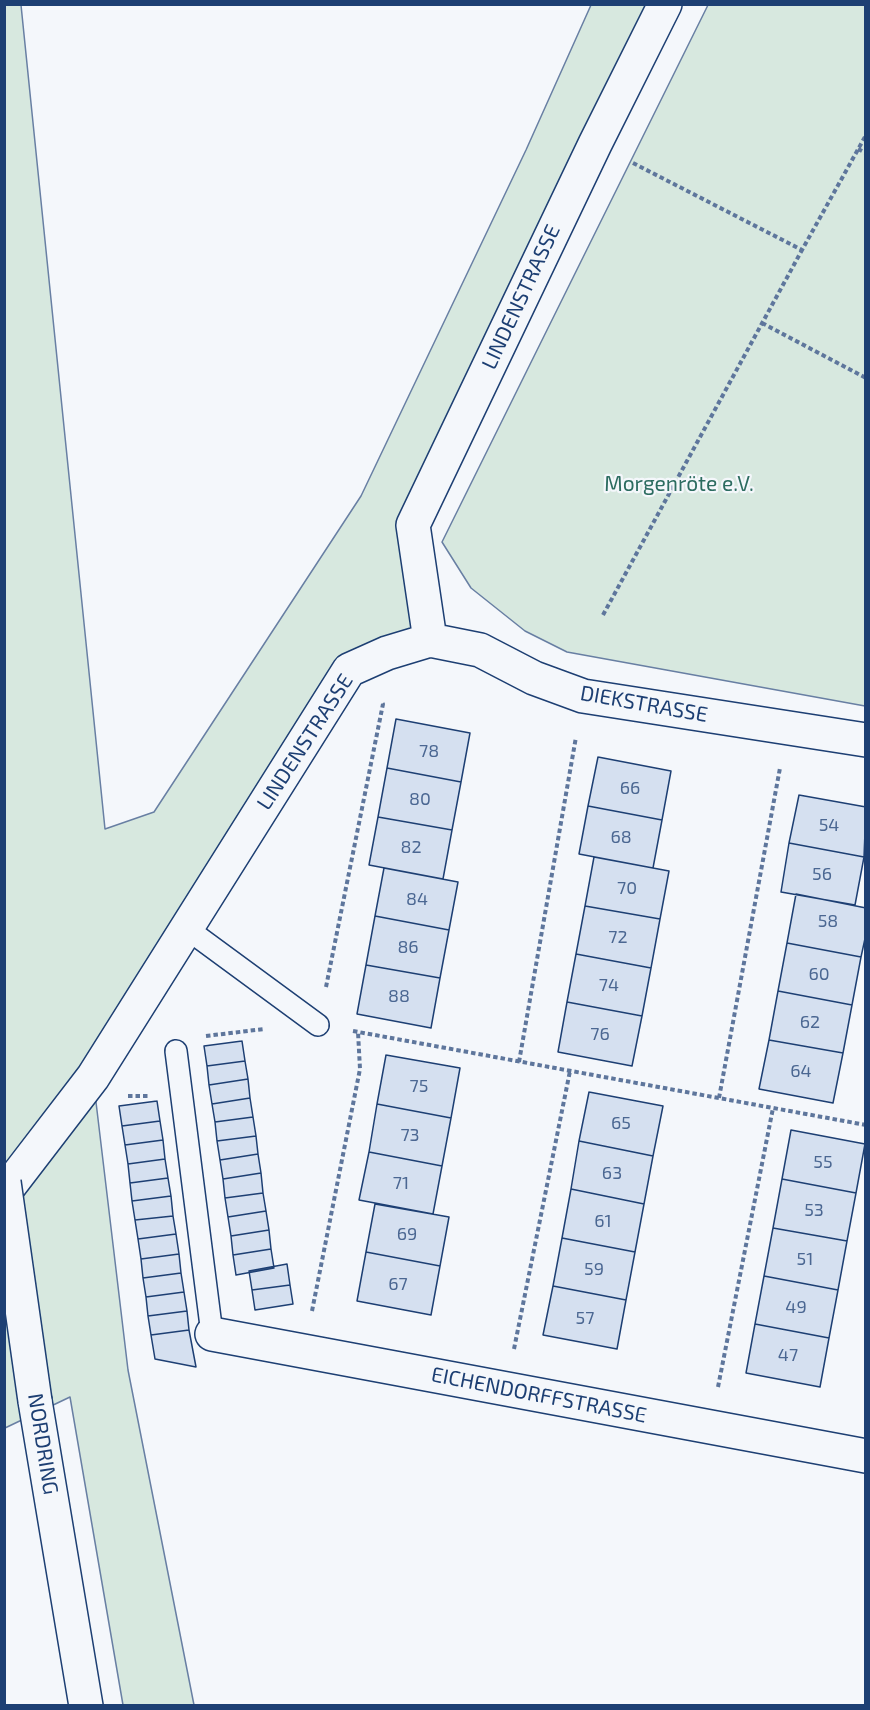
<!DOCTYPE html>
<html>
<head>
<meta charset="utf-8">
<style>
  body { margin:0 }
  #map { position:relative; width:870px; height:1710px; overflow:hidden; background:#f4f7fb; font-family:"Exo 2",sans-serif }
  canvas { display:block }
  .frame { position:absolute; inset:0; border:6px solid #1d3f73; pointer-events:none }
</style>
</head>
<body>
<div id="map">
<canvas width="870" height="1710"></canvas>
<div class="frame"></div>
</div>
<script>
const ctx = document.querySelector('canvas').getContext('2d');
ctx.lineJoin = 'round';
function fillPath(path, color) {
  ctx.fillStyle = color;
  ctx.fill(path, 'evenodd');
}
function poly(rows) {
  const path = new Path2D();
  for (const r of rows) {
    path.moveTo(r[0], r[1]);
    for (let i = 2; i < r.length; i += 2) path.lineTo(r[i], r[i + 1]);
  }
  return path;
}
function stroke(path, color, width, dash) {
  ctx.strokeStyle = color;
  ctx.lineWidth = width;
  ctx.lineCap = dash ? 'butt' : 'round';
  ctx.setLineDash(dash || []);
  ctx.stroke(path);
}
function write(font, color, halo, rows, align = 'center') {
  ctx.font = font + ' "Exo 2",sans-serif';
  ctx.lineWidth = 4.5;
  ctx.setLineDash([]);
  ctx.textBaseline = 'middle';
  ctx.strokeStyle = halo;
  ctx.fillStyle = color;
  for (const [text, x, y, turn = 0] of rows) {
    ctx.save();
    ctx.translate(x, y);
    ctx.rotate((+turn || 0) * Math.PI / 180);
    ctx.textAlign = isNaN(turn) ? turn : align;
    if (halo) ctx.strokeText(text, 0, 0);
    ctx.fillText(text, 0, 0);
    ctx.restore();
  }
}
const green = poly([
  [4,5,21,5,105,829,154,812,361,496,526,150,591,5,665,5,413,525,430,640,349,670,93,1077,128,1370,194,1705,123,1705,70,1397,5,1428,4,5],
  [708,5,865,5,865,706,567,652,525,631,471,588,442,542,708,5]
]);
fillPath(green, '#d7e8df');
stroke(green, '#687fa3', 1.5);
const building = poly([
  [396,719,470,733,461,782,387,768,396,719],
  [598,757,671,771,662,820,588,806,598,757],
  [387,768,461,782,452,830,378,817,387,768],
  [799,795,866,807,864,857,789,843,799,795],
  [588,806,662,820,653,868,579,854,588,806],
  [378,817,452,830,443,879,369,865,378,817],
  [789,843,864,857,855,905,781,892,789,843],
  [594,857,669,871,660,919,585,906,594,857],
  [384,868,458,882,449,930,375,916,384,868],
  [796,894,866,908,866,934,861,957,787,943,796,894],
  [585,906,660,919,651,968,576,954,585,906],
  [375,916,449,930,440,978,366,965,375,916],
  [787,943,861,957,852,1005,778,991,787,943],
  [576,954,651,968,642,1016,567,1002,576,954],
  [366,965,440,978,431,1028,357,1014,366,965],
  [778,991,852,1005,843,1053,769,1040,778,991],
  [567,1002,642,1016,632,1066,558,1052,567,1002],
  [769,1040,843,1053,833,1103,759,1089,769,1040],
  [242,1041,245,1061,207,1066,204,1046,242,1041],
  [386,1055,460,1068,451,1118,377,1104,386,1055],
  [245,1061,248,1079,209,1085,207,1066,245,1061],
  [248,1079,250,1098,212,1104,209,1085,248,1079],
  [589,1092,663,1106,653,1156,579,1141,589,1092],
  [250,1098,253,1117,215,1122,212,1104,250,1098],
  [157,1101,160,1121,122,1126,119,1106,157,1101],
  [377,1104,451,1118,442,1166,369,1152,377,1104],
  [253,1117,256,1136,217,1141,215,1122,253,1117],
  [160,1121,163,1140,125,1145,122,1126,160,1121],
  [791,1130,865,1144,856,1193,782,1179,791,1130],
  [256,1136,258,1154,220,1160,217,1141,256,1136],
  [163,1140,165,1159,128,1164,125,1145,163,1140],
  [579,1141,653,1156,644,1204,571,1189,579,1141],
  [369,1152,442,1166,433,1214,359,1200,369,1152],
  [258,1154,261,1173,223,1179,220,1160,258,1154],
  [165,1159,168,1178,130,1183,128,1164,165,1159],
  [261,1173,263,1193,225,1198,223,1179,261,1173],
  [168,1178,171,1196,132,1201,130,1183,168,1178],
  [782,1179,856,1193,847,1241,773,1228,782,1179],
  [571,1189,644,1204,635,1252,562,1238,571,1189],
  [263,1193,266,1211,228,1217,225,1198,263,1193],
  [171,1196,173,1216,135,1220,132,1201,171,1196],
  [375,1204,449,1217,440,1266,366,1252,375,1204],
  [266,1211,269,1230,231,1236,228,1217,266,1211],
  [173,1216,176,1234,138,1239,135,1220,173,1216],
  [773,1228,847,1241,838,1290,764,1276,773,1228],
  [269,1230,271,1249,233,1255,231,1236,269,1230],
  [176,1234,179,1254,141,1259,138,1239,176,1234],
  [562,1238,635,1252,626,1300,553,1286,562,1238],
  [271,1249,274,1268,236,1275,233,1255,271,1249],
  [366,1252,440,1266,431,1315,357,1301,366,1252],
  [179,1254,181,1273,143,1278,141,1259,179,1254],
  [287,1264,290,1285,252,1290,249,1271,287,1264],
  [181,1273,184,1292,146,1297,143,1278,181,1273],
  [764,1276,838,1290,829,1338,755,1324,764,1276],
  [290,1285,293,1304,255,1310,252,1290,290,1285],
  [553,1286,626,1300,617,1349,543,1335,553,1286],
  [184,1292,187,1311,148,1316,146,1297,184,1292],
  [187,1311,189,1330,151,1335,148,1316,187,1311],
  [755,1324,829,1338,820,1387,746,1373,755,1324],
  [189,1330,196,1367,155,1359,151,1335,189,1330]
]);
fillPath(building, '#d5e0f0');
stroke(building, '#1d3f73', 1.5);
const service = poly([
  [186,928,318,1025],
  [176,1051,212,1334]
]);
const minor = poly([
  [430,640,413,525,595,144,665,4],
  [4,1193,93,1077,349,670,387,653,430,640,480,650,534,678,583,696,866,740],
  [212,1334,866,1456]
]);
const primary = poly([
  [35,1401,86,1706]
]);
stroke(service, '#1d3f73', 24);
stroke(minor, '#1d3f73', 36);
stroke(primary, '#1d3f73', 36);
stroke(poly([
  [858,149,866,153],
  [633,163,802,250,866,135],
  [762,323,866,378],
  [603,615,802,250],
  [326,987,383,704,381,701],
  [353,1031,866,1125],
  [206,1036,264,1029],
  [519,1062,576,737],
  [128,1096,148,1096],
  [719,1098,780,768],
  [312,1311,360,1069,358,1032],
  [514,1349,570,1071],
  [718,1387,773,1108]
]), '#5e769c', 4, [4.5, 3]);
stroke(service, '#f4f7fb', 21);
stroke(minor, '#f4f7fb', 33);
stroke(primary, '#f4f7fb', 33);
const primaryBridge = poly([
  [4,1182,35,1401]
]);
stroke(primaryBridge, '#1d3f73', 36, []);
stroke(primaryBridge, '#f4f7fb', 33);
write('18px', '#4b6792', null, [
  ["78",429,751],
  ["66",630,788],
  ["80",420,799],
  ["54",829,825],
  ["68",621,837],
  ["82",411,847],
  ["56",822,874],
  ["70",627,888],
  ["84",417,899],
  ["58",828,921],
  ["72",618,937],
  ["86",408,947],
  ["60",819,974],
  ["74",609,985],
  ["88",399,996],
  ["62",810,1022],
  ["76",600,1034],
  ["64",801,1071],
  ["75",419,1086],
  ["65",621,1123],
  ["73",410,1135],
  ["55",823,1162],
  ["63",612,1173],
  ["71",401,1183],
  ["53",814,1210],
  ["61",603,1221],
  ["69",407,1234],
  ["51",805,1259],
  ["59",594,1269],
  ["67",398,1284],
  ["49",796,1307],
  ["57",585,1318],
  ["47",788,1355]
]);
write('21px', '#1d3f73', '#f4f7fb', [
  ["LINDENSTRASSE",521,297,-65],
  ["DIEKSTRASSE",644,704,10],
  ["LINDENSTRASSE",305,742,-57],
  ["EICHENDORFFSTRASSE",539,1395,11],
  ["NORDRING",43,1444,81]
]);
write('21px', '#2c6c60', '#f4f7fb', [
  ["Morgenröte e.V.",679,484]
]);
</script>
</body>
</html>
